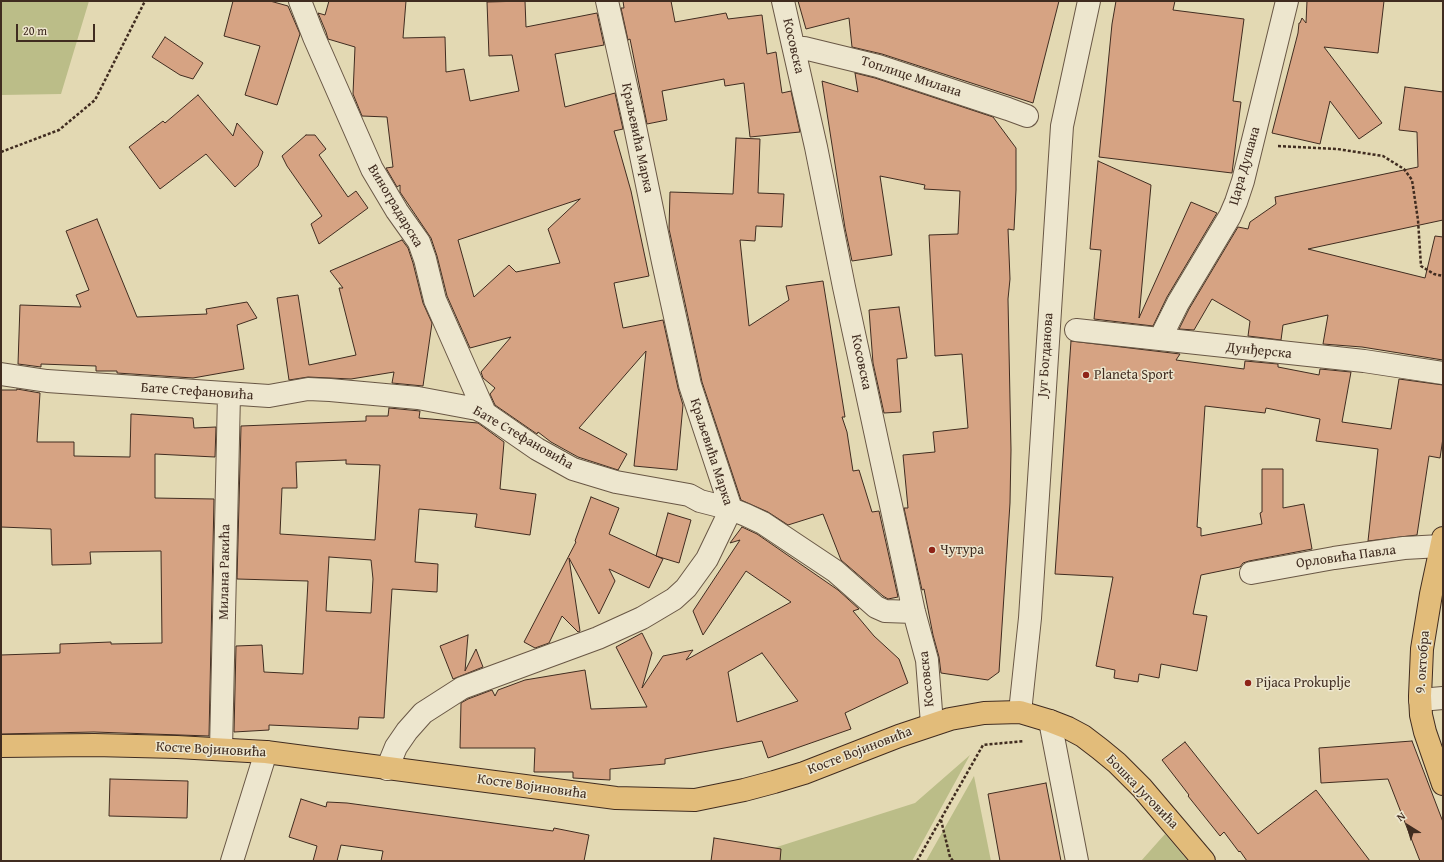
<!DOCTYPE html>
<html>
<head>
<meta charset="utf-8">
<style>
  body { margin:0 }
  #map { position:relative; width:1444px; height:862px; overflow:hidden; background:#e3d9b3; font-family:"Gentium Book Plus",serif }
  canvas { display:block }
  .frame { position:absolute; inset:0; border:2px solid #402c20; pointer-events:none }
  .north { position:absolute; left:1388px; top:806px; width:40px; height:40px; -webkit-text-stroke:3px #ede6ce; paint-order:stroke; rotate:323deg; font-size:11px; font-weight:700; line-height:16px; text-align:center; color:#402c20 }
  .north::after { content:''; display:block; margin:auto; width:14px; height:18px; background:#402c20; clip-path:polygon(50% 0,100% 100%,50% 72%,0 100%) }
  .scale { position:absolute; left:16px; top:24px; width:79px; height:18px; box-sizing:border-box; border:2px solid #402c20; border-top:0; padding-left:5px; font-size:12px; line-height:14px; white-space:nowrap; color:#402c20; -webkit-text-stroke:3px #ede6ce; paint-order:stroke }
</style>
</head>
<body>
<div id="map">
<canvas width="1444" height="862"></canvas>
<div class="frame"></div>
<div class="north">N</div>
<div class="scale">20 m</div>
</div>
<script>
const ctx = document.querySelector('canvas').getContext('2d');
ctx.lineJoin = 'round';
function fillPath(path, color) {
  ctx.fillStyle = color;
  ctx.fill(path, 'evenodd');
}
function poly(rows) {
  const path = new Path2D();
  for (const r of rows) {
    path.moveTo(r[0], r[1]);
    for (let i = 2; i < r.length; i += 2) path.lineTo(r[i], r[i + 1]);
  }
  return path;
}
function stroke(path, color, width, dash) {
  ctx.strokeStyle = color;
  ctx.lineWidth = width;
  ctx.lineCap = dash ? 'butt' : 'round';
  ctx.setLineDash(dash || []);
  ctx.stroke(path);
}
function write(font, color, halo, rows, align = 'center') {
  ctx.font = font + ' "Gentium Book Plus",serif';
  ctx.lineWidth = 3;
  ctx.setLineDash([]);
  ctx.textBaseline = 'middle';
  ctx.strokeStyle = halo;
  ctx.fillStyle = color;
  for (const [text, x, y, turn = 0] of rows) {
    ctx.save();
    ctx.translate(x, y);
    ctx.rotate((+turn || 0) * Math.PI / 180);
    ctx.textAlign = isNaN(turn) ? turn : align;
    if (halo) ctx.strokeText(text, 0, 0);
    ctx.fillText(text, 0, 0);
    ctx.restore();
  }
}
fillPath(poly([
  [1,1,89,1,61,94,1,95],
  [970,755,912,861,756,861,758,853,915,803],
  [974,776,991,861,926,861],
  [1165,834,1188,861,1141,861]
]), '#bbbd88');
const building = poly([
  [233,1,270,1,288,6,300,34,277,105,245,95,260,46,224,36,233,1],
  [329,1,406,1,403,38,445,37,446,72,464,69,470,101,519,91,512,55,489,56,487,2,525,1,526,27,597,13,604,45,555,54,565,107,615,93,623,129,614,131,631,191,649,276,614,283,623,328,663,320,678,388,683,405,677,470,634,466,646,351,579,428,627,454,618,470,578,457,551,442,538,432,537,434,495,405,490,394,495,388,483,378,481,372,511,337,470,348,447,296,437,256,431,238,400,192,400,185,397,187,386,168,393,167,387,117,362,116,353,94,355,47,328,39,326,32,318,13,325,15,329,1],
  [580,199,548,229,560,263,516,272,509,265,474,297,458,240,580,199],
  [623,1,671,1,675,22,726,13,728,19,762,15,767,54,776,52,782,93,791,91,800,132,750,137,744,83,725,86,724,79,662,91,667,120,647,124,630,39,628,40,621,8,624,8,623,1],
  [798,1,1059,1,1033,103,882,54,852,47,849,18,806,29,798,1],
  [1116,1,1175,1,1173,10,1244,19,1233,101,1241,102,1232,173,1099,157,1112,24,1116,1],
  [1307,1,1384,1,1378,53,1324,47,1382,123,1359,139,1330,101,1320,144,1272,133,1298,33,1299,23,1300,23,1302,18,1306,23,1307,1],
  [165,37,203,63,193,79,180,75,152,57,165,37],
  [855,73,875,78,993,117,1016,148,1016,190,1014,230,1008,229,1010,279,1008,299,1011,450,1010,503,999,672,988,680,941,673,939,657,933,635,924,589,922,590,904,508,908,508,903,455,935,452,933,432,968,428,962,354,935,356,929,235,958,234,960,191,924,189,925,185,880,176,892,255,852,261,845,228,822,81,858,92,855,73],
  [1405,87,1443,92,1443,220,1308,249,1425,278,1435,236,1443,237,1443,360,1362,347,1323,344,1328,315,1283,325,1281,340,1248,336,1250,321,1212,299,1194,330,1179,329,1189,309,1238,227,1248,229,1250,222,1276,204,1275,197,1418,167,1417,132,1399,130,1405,87],
  [198,95,233,136,237,123,263,152,258,166,235,187,206,154,160,189,129,147,163,121,165,123,198,95],
  [306,135,315,135,326,149,319,155,348,197,356,191,368,208,319,244,311,224,322,216,287,166,282,156,306,135],
  [736,138,760,139,758,193,784,194,782,227,756,226,755,241,740,240,749,326,789,300,786,286,823,281,845,417,842,417,847,432,853,471,859,470,872,512,879,511,898,597,888,599,883,596,841,560,823,514,788,525,768,512,741,500,702,382,669,229,670,192,733,194,736,138],
  [1098,161,1151,185,1139,318,1191,202,1217,213,1167,297,1153,326,1094,319,1101,250,1090,249,1098,161],
  [97,219,137,317,207,314,206,309,247,302,257,318,237,325,244,369,193,378,117,373,117,371,96,371,96,366,41,364,41,367,18,364,20,305,81,307,76,295,89,290,66,231,97,219],
  [402,240,408,248,413,263,423,303,432,323,423,386,392,383,394,372,351,379,308,377,289,380,277,298,298,295,309,365,356,355,339,288,343,288,330,271,402,240],
  [899,307,907,358,897,359,901,412,884,413,873,363,869,310,899,307],
  [1071,341,1180,354,1176,360,1244,369,1245,361,1278,364,1278,367,1319,375,1320,369,1351,372,1342,422,1391,429,1399,379,1443,385,1443,438,1440,458,1429,456,1417,535,1368,541,1378,449,1316,441,1320,419,1266,408,1265,413,1205,406,1197,527,1201,528,1201,536,1262,524,1260,513,1262,512,1262,469,1283,469,1283,508,1304,504,1312,549,1249,561,1243,563,1240,567,1201,575,1193,614,1207,616,1197,671,1161,664,1159,678,1139,674,1138,682,1114,678,1115,670,1096,666,1113,577,1055,574,1071,341],
  [17,389,40,393,37,442,74,442,74,456,130,457,131,414,193,418,194,428,216,427,215,457,155,454,155,498,214,499,209,736,94,732,1,734,1,655,60,653,60,644,111,642,111,644,162,643,161,551,90,552,91,564,52,565,51,529,1,527,1,390,17,390,17,389],
  [389,408,420,411,419,418,478,423,504,442,500,489,536,494,530,535,475,527,477,514,419,509,415,562,438,564,437,592,392,589,384,718,359,717,358,729,269,725,269,730,234,732,236,646,262,645,264,672,303,674,308,581,237,579,241,426,366,421,366,416,388,416,389,408],
  [346,460,346,464,380,465,375,540,280,534,282,488,297,488,296,462,346,460],
  [329,557,371,560,373,579,371,613,326,611,329,557],
  [591,497,619,508,609,534,663,559,649,588,609,569,615,581,599,614,569,558,580,631,578,632,562,616,549,643,535,648,524,642,576,542,575,541,591,497],
  [668,513,691,520,679,563,656,556,668,513],
  [742,527,757,534,838,590,859,609,853,611,874,636,899,659,908,683,845,713,851,729,768,758,762,741,665,759,665,764,610,769,610,780,573,778,573,772,534,772,535,748,460,748,461,703,468,699,492,690,495,696,498,690,525,680,585,670,591,709,647,707,616,647,642,633,652,653,642,688,663,656,693,650,686,660,791,602,746,571,703,635,693,611,740,540,730,543,742,527],
  [762,653,798,701,737,722,728,672,762,653],
  [468,635,465,671,476,649,483,667,453,679,440,646,468,635],
  [1412,741,1443,822,1443,861,1420,861,1388,779,1321,783,1319,748,1412,741],
  [1185,742,1258,834,1316,790,1370,861,1247,861,1240,851,1239,852,1224,832,1220,836,1188,796,1189,795,1162,760,1185,742],
  [110,779,188,781,187,818,109,816,110,779],
  [1046,783,1061,861,1000,861,988,794,1046,783],
  [301,799,326,807,327,802,347,803,553,831,554,828,589,835,584,861,381,861,383,851,341,845,337,861,313,861,317,846,289,837,301,799],
  [714,838,781,849,780,861,711,861,714,838]
]);
fillPath(building, '#d6a383');
stroke(building, '#402c20', 1);
const minor = poly([
  [300,1,314,37,372,169,397,211,419,242,425,259,435,300,485,413],
  [783,1,816,147,844,287,914,612,927,660,932,724],
  [794,49,804,48,878,66,1008,109,1027,116],
  [1076,330,1364,361,1443,373],
  [1160,339,1178,303,1230,216,1236,202,1243,181,1287,1],
  [1,374,47,381,269,396,308,389,330,390,418,398,477,409,485,413,537,449,573,469,616,482,689,495,700,501,731,509,746,515,763,523,835,571,876,607,885,611,914,612],
  [1251,573,1334,558,1404,548,1441,546],
  [1420,700,1443,698],
  [1020,712,1030,618,1062,126,1089,1],
  [1050,721,1077,861],
  [221,749,229,394],
  [387,769,396,747,407,731,423,713,462,688,598,638,642,618,674,599,686,588,707,559,731,509,690,385,663,262,633,117,607,1],
  [232,861,266,752]
]);
const major = poly([
  [1443,538,1431,594,1422,649,1420,696,1421,715,1425,732,1443,784],
  [1,746,94,745,177,747,266,752,616,798,695,800,744,790,774,782,804,773,899,736,950,719,984,713,1020,712,1050,721,1068,728,1083,736,1100,749,1117,763,1142,788,1204,861]
]);
stroke(minor, '#695745', 24);
stroke(major, '#402c20', 24);
stroke(poly([
  [1278,146,1337,149,1383,156,1404,169,1412,180,1418,220,1421,266,1434,274,1443,276],
  [1,152,59,130,95,100,145,1],
  [941,820,950,857,953,861],
  [917,861,983,745,1024,741]
]), '#402c20', 2.5, [3, 2]);
stroke(minor, '#ede6ce', 22);
stroke(major, '#e2bc7a', 22);
for (const [x, y, r, color] of [
  [1086,375,4,"#8f2418"],
  [932,550,4,"#8f2418"],
  [1248,683,4,"#8f2418"]
]) {
  const dot = new Path2D();
  dot.arc(x, y, r, 0, 2 * Math.PI);
  ctx.fillStyle = color;
  ctx.fill(dot);
  stroke(dot, '#ede6ce', 1.5);
}
write('14px', '#402c20', '#ede6ce', [
  ["Косовска",793,46,77],
  ["Топлице Милана",911,77,18],
  ["Краљевића Марка",637,138,78],
  ["Цара Душана",1245,166,-74],
  ["Виноградарска",395,206,59],
  ["Дунђерска",1259,351,6],
  ["Југ Богданова",1046,355,-86],
  ["Косовска",861,362,78],
  ["Бате Стефановића",197,392,4],
  ["Бате Стефановића",523,438,30],
  ["Краљевића Марка",711,452,72],
  ["Орловића Павла",1346,557,-8],
  ["Милана Ракића",225,572,-89],
  ["9. октобра",1423,662,-86],
  ["Косовска",927,679,-96],
  ["Косте Војиновића",211,750,3],
  ["Косте Војиновића",860,751,-21],
  ["Косте Војиновића",532,787,8],
  ["Бошка Југовића",1142,792,46]
]);
write('14px', '#402c20', '#ede6ce', [
  ["Planeta Sport",1094,375],
  ["Чутура",940,550],
  ["Pijaca Prokuplje",1256,683]
], 'left');
</script>
</body>
</html>
